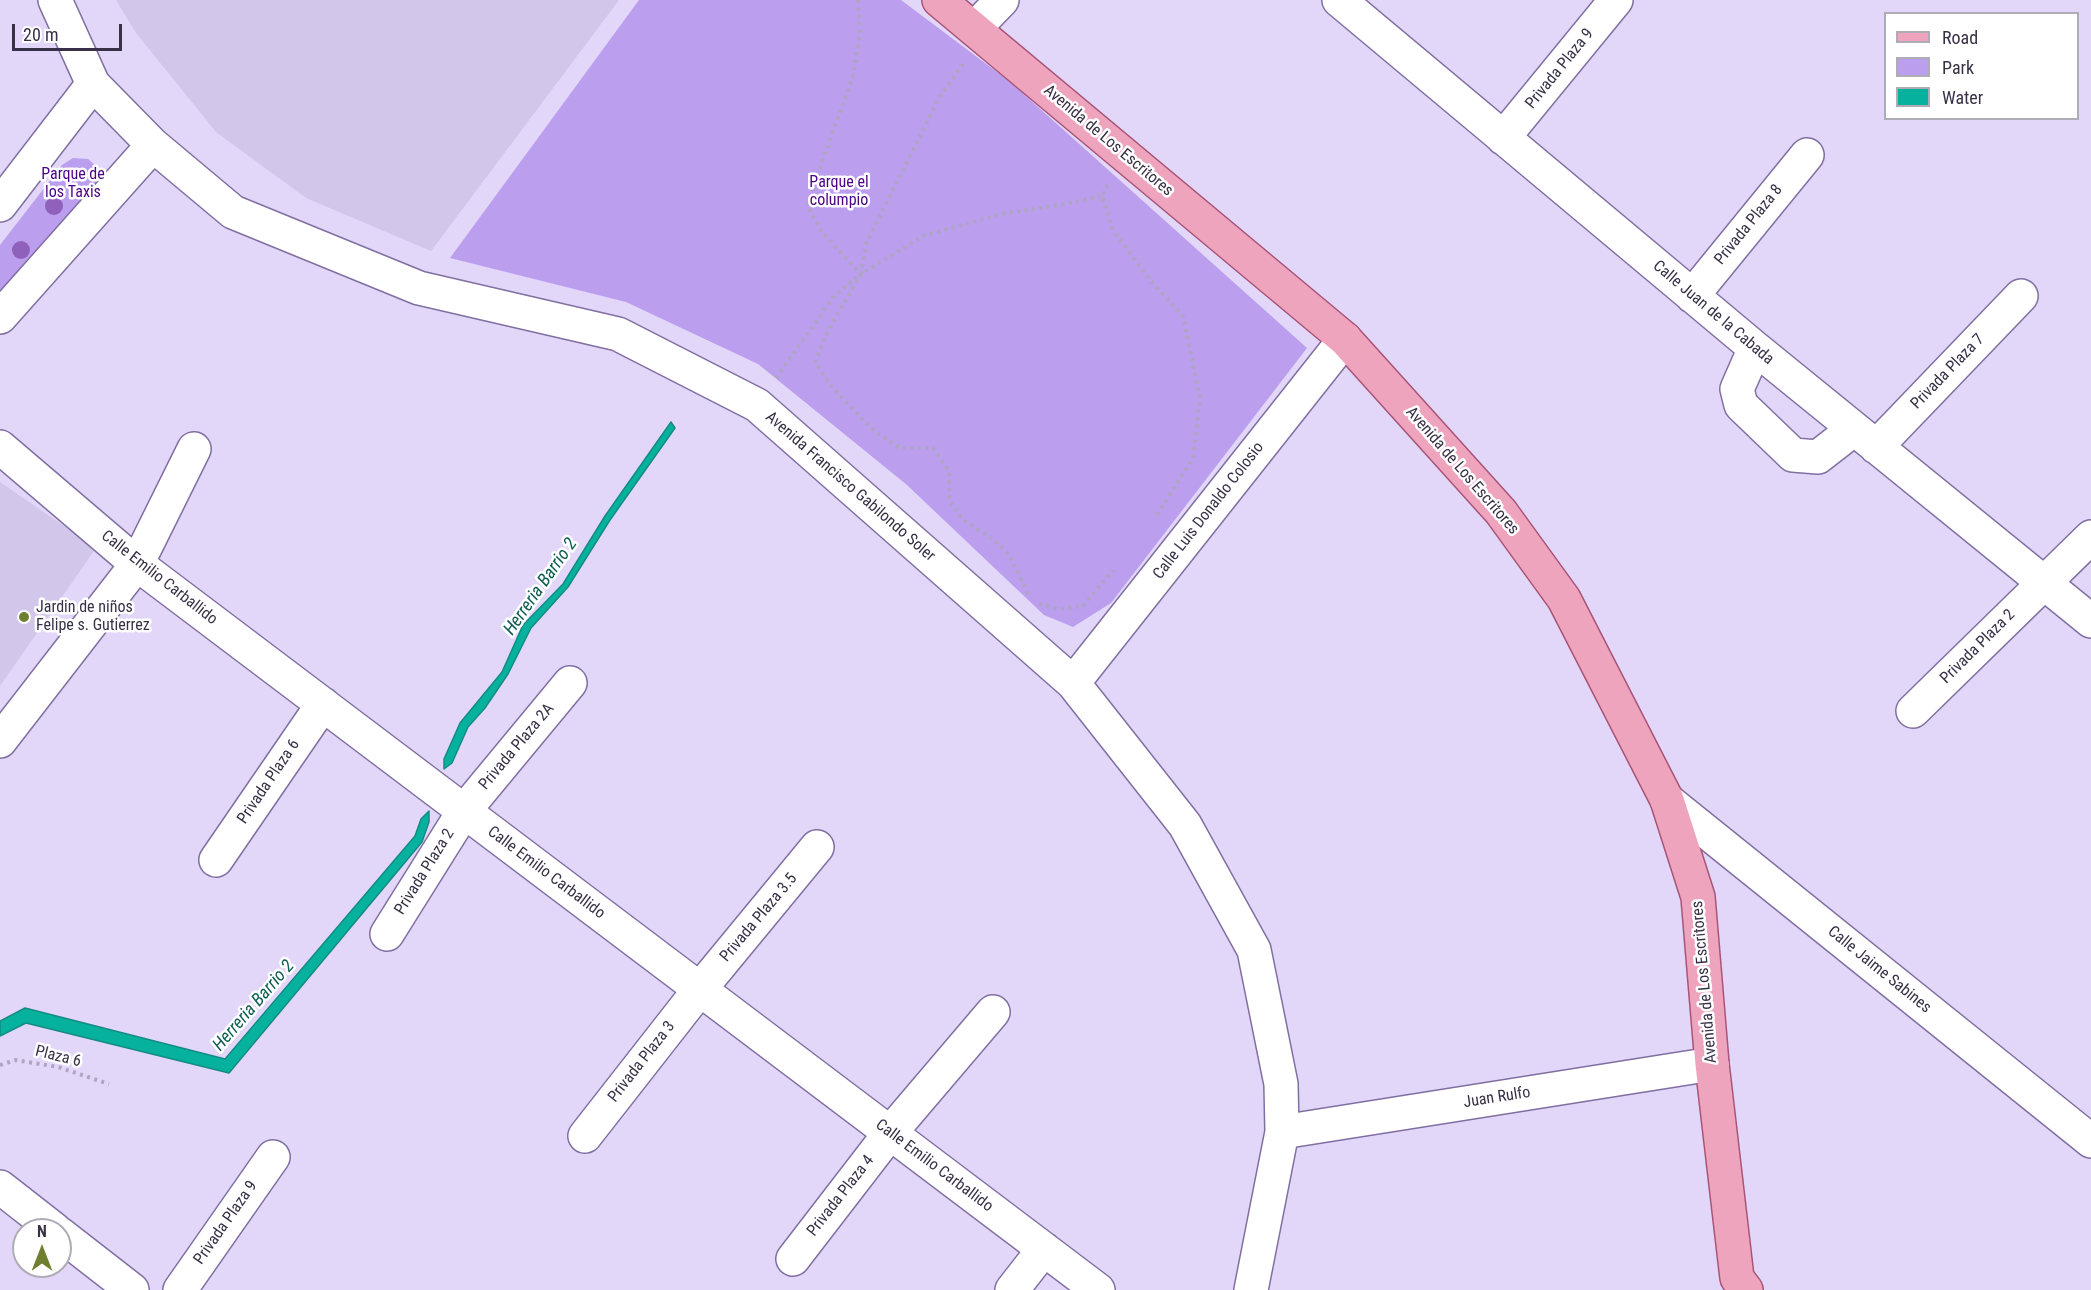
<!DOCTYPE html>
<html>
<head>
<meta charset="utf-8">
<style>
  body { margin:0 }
  #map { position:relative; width:2091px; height:1290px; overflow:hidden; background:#e2d7f9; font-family:"Roboto Condensed",sans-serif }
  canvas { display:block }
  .legend { position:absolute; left:1884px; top:12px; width:195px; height:108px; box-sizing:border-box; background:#fff; border:2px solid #afacb5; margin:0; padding:8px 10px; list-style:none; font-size:18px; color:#383046 }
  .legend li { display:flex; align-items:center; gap:12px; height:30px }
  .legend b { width:30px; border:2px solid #afacb5 }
  .north { position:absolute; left:12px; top:1218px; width:60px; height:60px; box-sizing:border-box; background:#fff; border:2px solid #afacb5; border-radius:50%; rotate:0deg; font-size:16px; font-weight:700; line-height:24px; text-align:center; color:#383046 }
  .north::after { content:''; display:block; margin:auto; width:21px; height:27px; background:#6e802f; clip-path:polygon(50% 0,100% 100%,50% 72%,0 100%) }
  .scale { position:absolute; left:12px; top:24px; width:110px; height:27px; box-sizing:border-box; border:3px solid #383046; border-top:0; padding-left:8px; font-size:18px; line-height:21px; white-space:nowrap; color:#383046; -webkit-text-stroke:4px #fff; paint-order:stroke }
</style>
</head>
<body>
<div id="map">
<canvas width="2091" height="1290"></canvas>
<ul class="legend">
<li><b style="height:8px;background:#efa4be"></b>Road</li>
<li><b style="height:16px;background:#bb9eee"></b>Park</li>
<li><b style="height:16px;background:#06b29e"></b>Water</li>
</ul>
<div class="north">N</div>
<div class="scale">20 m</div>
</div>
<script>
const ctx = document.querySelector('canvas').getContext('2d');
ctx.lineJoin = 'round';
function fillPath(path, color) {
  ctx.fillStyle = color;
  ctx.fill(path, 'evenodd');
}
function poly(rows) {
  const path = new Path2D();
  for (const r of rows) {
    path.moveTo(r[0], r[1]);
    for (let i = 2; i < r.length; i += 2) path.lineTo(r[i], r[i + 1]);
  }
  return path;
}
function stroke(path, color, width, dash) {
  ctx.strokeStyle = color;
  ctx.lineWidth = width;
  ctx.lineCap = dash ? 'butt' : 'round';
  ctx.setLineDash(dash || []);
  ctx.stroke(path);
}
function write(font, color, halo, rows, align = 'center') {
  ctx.font = font + ' "Roboto Condensed",sans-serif';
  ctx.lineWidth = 5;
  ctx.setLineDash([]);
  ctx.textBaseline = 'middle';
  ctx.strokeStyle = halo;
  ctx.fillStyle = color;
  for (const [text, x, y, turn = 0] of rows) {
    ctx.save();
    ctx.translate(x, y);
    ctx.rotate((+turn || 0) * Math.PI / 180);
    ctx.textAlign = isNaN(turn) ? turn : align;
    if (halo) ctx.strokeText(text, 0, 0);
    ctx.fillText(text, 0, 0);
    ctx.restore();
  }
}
fillPath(poly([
  [116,0,619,0,431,251,306,198,216,132,136,33],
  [0,482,96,548,0,686]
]), '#d2c6ea');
fillPath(poly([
  [639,0,901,0,1009,81,1307,348,1111,603,1073,627,1044,615,907,485,758,364,626,302,450,258],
  [73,158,88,159,98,168,98,185,0,304,0,245,62,165]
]), '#bb9eee');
const water = poly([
  [671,422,675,428,610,520,568,587,531,628,508,674,485,708,468,727,452,763,444,769,444,759,460,723,502,672,523,625,563,584,605,516,671,422],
  [429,811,429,822,422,842,229,1073,26,1023,0,1036,0,1021,25,1008,225,1059,415,836,421,819,429,811]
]);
fillPath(water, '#06b29e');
stroke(water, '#158b84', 1.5);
const minor = poly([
  [55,0,93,84,153,145,233,212,419,288,618,334,757,405,1073,683,1185,825,1254,950,1281,1084,1282,1132,1251,1290],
  [1339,0,1755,348,2091,621],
  [974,29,1002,0],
  [1503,138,1616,0],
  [0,205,93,84],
  [1692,296,1807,155],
  [0,317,153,145],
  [1755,348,1737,389,1741,405,1793,455,1818,457,1854,429],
  [0,447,137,564,1098,1290],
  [1876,447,2021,296],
  [1073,683,1345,339],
  [1913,711,2091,537],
  [0,741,137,564,194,449],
  [1667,800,2091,1141],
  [216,860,323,704],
  [387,934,464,811,570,683],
  [1282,1132,1712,1064],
  [585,1136,700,989,817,847],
  [0,1187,55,1230],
  [60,1234,132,1290],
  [793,1259,890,1133,993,1012],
  [180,1290,273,1157],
  [1012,1290,1044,1249]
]);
const major = poly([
  [939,0,1345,339,1501,512,1564,599,1667,800,1698,897,1712,1064,1737,1278,1746,1290]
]);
stroke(minor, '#816fa2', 36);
stroke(major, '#a85478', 36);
stroke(poly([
  [858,0,860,34,853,76,820,168,808,207,821,231,861,274],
  [1108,185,1102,196,1113,230,1149,279,1183,316,1200,398,1193,458,1157,515],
  [776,378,835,295,861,274,866,244,939,98,963,64],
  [1028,594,1009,554,991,538,963,520,950,502,949,471,933,448,900,448,875,432,831,386,815,362,829,329,861,274,923,236,1001,214,1060,205,1102,196],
  [1039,604,1059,609,1083,606,1113,570],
  [0,1065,16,1060,58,1067,109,1084]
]), '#afa5c3', 4, [3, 4.5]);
stroke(minor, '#fff', 33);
stroke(major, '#efa4be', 33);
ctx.fillStyle = '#8f61ba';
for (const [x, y] of [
  [54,206],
  [21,250]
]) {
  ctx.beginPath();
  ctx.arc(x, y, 9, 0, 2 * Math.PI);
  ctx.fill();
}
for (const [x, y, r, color] of [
  [24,617,6,"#6e802f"]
]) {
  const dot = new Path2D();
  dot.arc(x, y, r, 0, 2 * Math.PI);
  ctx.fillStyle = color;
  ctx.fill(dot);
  stroke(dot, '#fff', 2);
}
write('16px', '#383046', '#fff', [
  ["Privada Plaza 9",1560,69,-51],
  ["Avenida de Los Escritores",1108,141,40],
  ["Privada Plaza 8",1749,225,-51],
  ["Calle Juan de la Cabada",1713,313,40],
  ["Privada Plaza 7",1948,372,-46],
  ["Avenida de Los Escritores",1462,471,49],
  ["Avenida Francisco Gabilondo Soler",850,487,41],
  ["Calle Luis Donaldo Colosio",1209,511,-52],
  ["Calle Emilio Carballido",159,578,38],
  ["Privada Plaza 2",1978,647,-45],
  ["Privada Plaza 2A",517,747,-50],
  ["Privada Plaza 6",269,782,-56],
  ["Privada Plaza 2",425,872,-58],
  ["Calle Emilio Carballido",546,873,37],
  ["Privada Plaza 3.5",759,918,-50],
  ["Calle Jaime Sabines",1879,970,39],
  ["Avenida de Los Escritores",1705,982,-95],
  ["Plaza 6",58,1057,14],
  ["Privada Plaza 3",642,1062,-52],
  ["Juan Rulfo",1497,1098,-9],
  ["Calle Emilio Carballido",934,1166,37],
  ["Privada Plaza 4",841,1196,-52],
  ["Privada Plaza 9",226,1223,-55]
]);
write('16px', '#4b0086', '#fff', [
  ["Parque de",73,175],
  ["los Taxis",73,193],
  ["Parque el",839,183],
  ["columpio",839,201]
]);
write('16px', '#383046', '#fff', [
  ["Jardin de niños",36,608],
  ["Felipe s. Gutierrez",36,626]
], 'left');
write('italic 18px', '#0d5d52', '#fff', [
  ["Herreria Barrio 2",541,587,-55],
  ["Herreria Barrio 2",254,1006,-49]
]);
</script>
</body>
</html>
